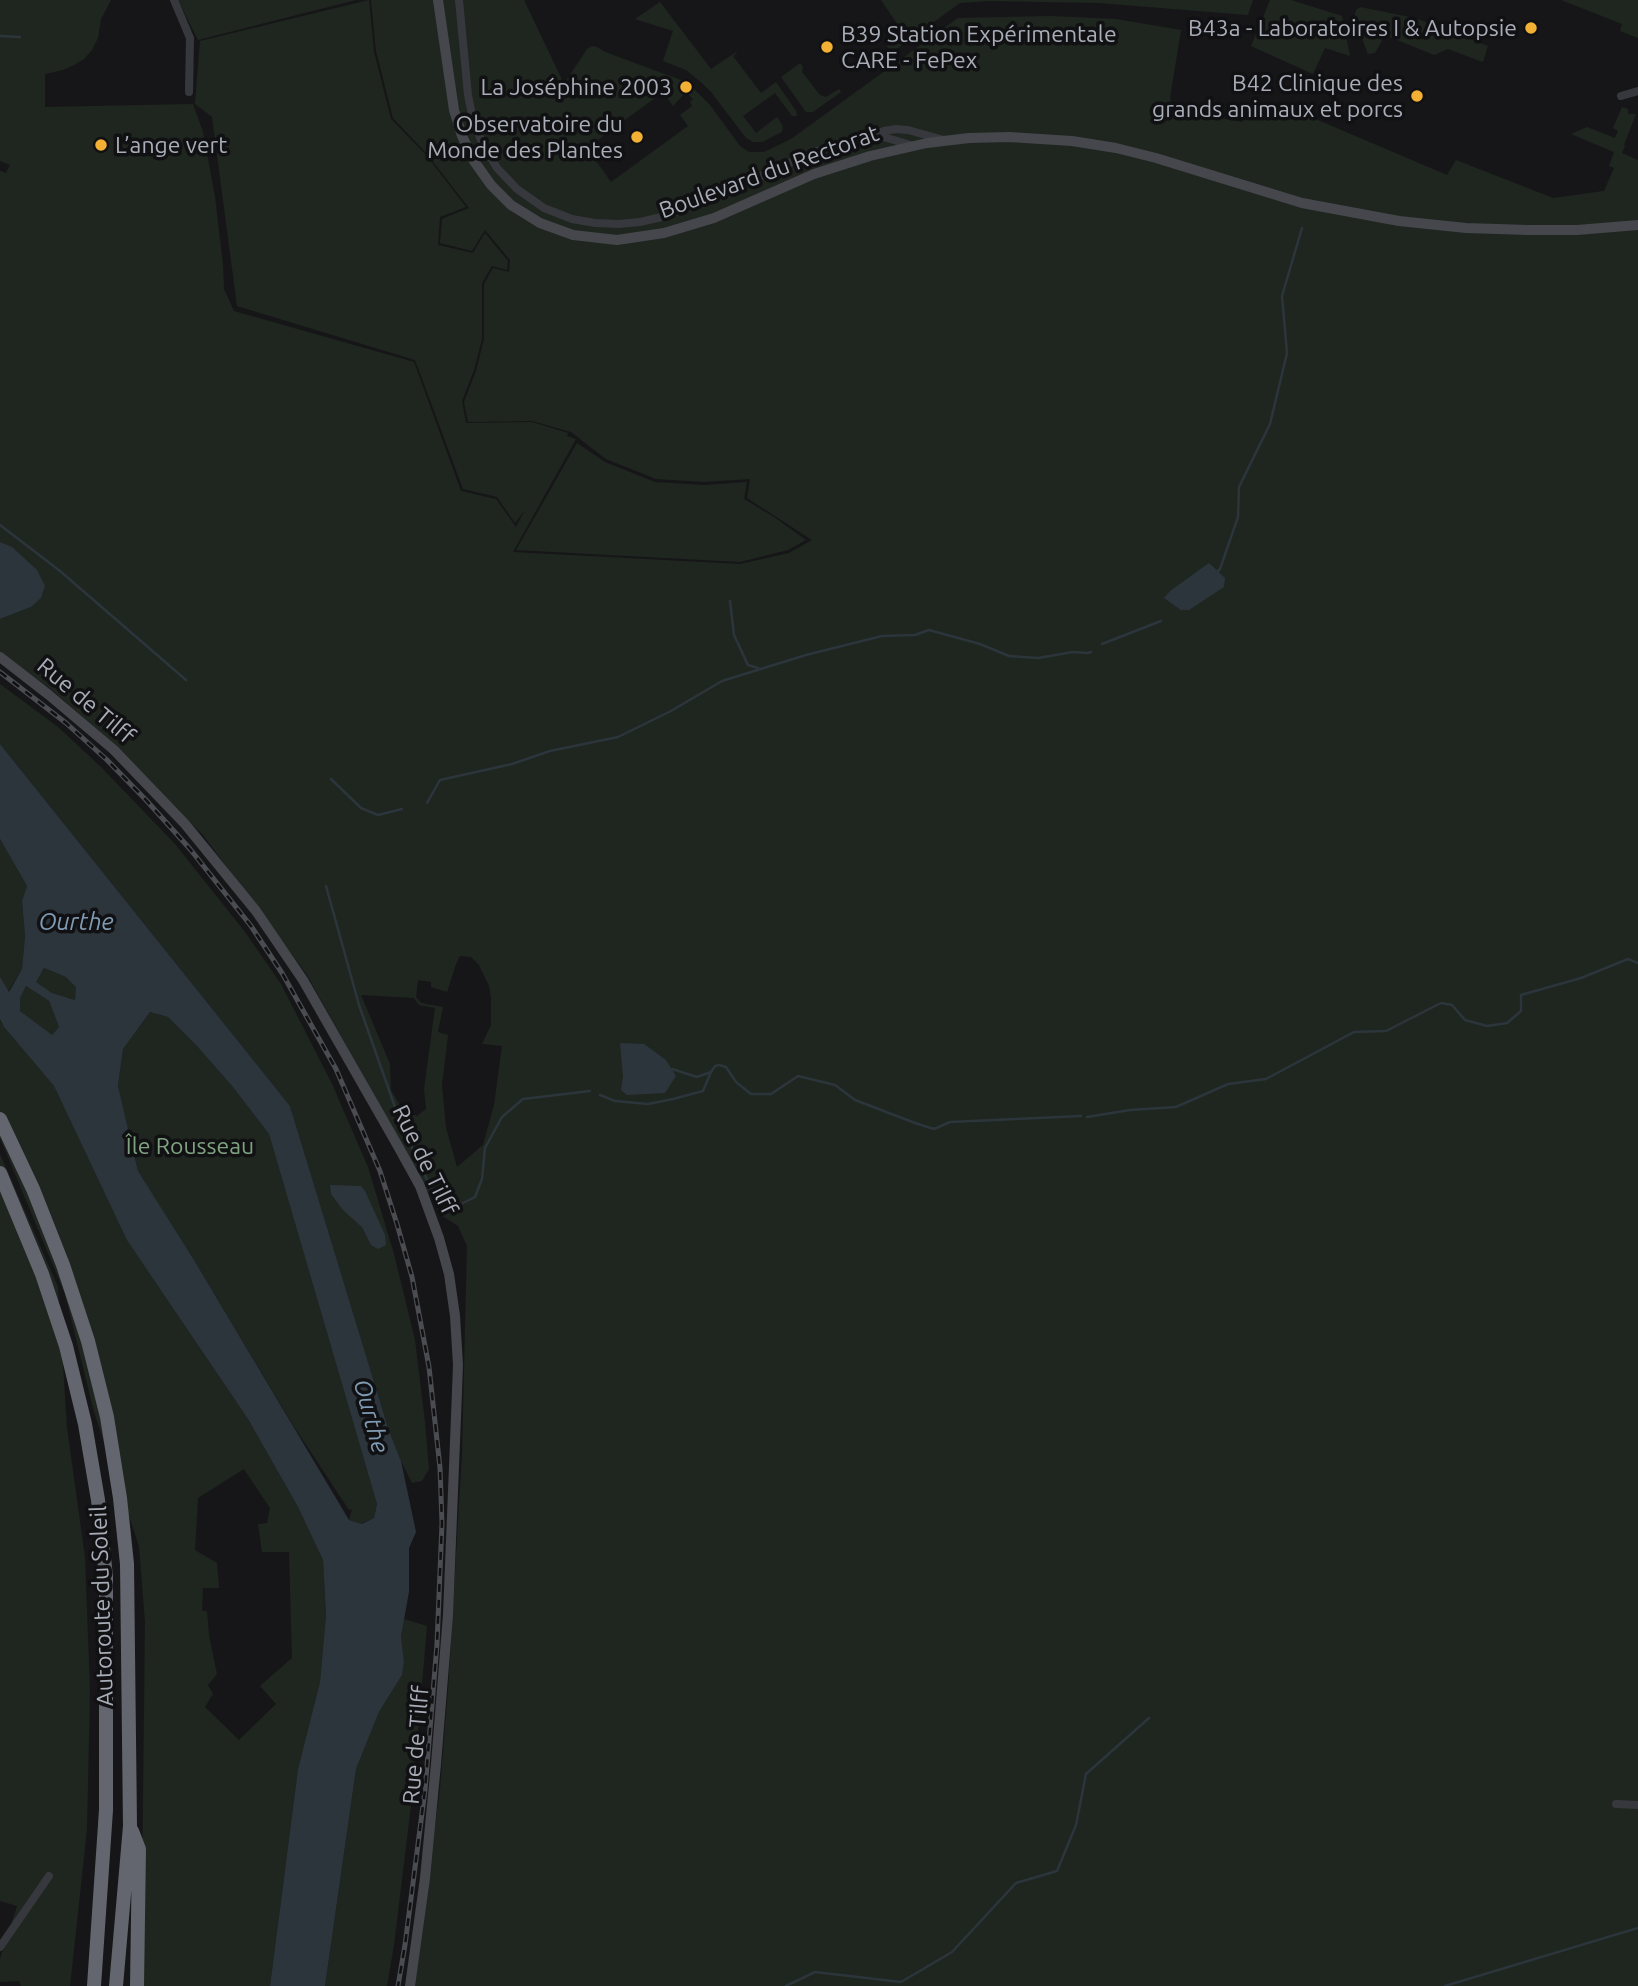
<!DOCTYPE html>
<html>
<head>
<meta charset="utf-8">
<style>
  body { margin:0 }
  canvas { display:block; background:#161618 }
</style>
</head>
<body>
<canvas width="1638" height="1986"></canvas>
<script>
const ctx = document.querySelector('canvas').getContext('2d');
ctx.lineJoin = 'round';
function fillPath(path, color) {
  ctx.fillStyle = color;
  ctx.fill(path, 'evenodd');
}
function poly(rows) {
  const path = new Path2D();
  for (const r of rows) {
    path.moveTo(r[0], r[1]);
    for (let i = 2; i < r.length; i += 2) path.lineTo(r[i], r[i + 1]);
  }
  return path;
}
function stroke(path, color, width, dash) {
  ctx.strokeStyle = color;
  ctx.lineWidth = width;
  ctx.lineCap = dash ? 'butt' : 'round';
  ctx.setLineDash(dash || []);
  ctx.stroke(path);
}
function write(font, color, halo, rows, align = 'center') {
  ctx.font = font + ' Ubuntu,sans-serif';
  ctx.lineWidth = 7;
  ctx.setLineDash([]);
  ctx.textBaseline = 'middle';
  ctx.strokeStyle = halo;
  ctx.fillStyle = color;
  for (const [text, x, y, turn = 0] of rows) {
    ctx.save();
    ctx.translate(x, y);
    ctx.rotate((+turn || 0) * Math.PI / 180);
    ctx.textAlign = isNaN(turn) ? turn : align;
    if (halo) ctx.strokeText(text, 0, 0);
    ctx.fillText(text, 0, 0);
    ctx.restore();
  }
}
fillPath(poly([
  [0,0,111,0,101,19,98,38,92,50,84,59,74,65,63,70,45,74,45,107,193,104,203,132,215,197,223,265,224,289,234,311,414,362,461,491,496,499,516,527,525,510,515,523,497,497,463,489,415,360,237,306,212,117,195,104,200,41,369,0,374,52,391,119,426,155,466,207,440,217,438,245,473,253,485,233,508,261,507,270,492,266,482,283,482,339,474,370,462,401,466,423,532,422,568,433,567,436,576,439,513,552,740,564,789,553,812,540,747,498,750,479,704,482,656,479,606,459,571,432,532,421,468,422,464,402,476,371,484,339,484,284,493,268,509,272,510,260,485,230,472,251,440,243,442,219,469,208,427,154,393,118,376,51,371,0,524,0,564,84,587,49,592,46,597,47,605,52,681,80,691,86,710,105,740,146,749,152,764,152,791,139,958,18,1051,16,1116,19,1181,30,1170,98,1172,103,1181,111,1242,122,1243,117,1247,117,1255,110,1255,101,1296,118,1299,112,1447,175,1456,160,1553,198,1604,191,1614,168,1609,166,1614,152,1571,134,1587,127,1615,138,1618,131,1613,128,1622,107,1628,109,1628,114,1636,114,1624,145,1625,146,1622,153,1638,160,1638,1986,413,1986,440,1789,448,1690,462,1455,467,1246,458,1226,441,1215,307,975,203,835,99,731,53,691,0,652,0,619,31,607,44,592,3,543,0,542,0,171,6,173,10,165,0,161],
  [663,92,673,106,686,92,693,99,690,102,692,106,680,115,688,126,611,182,587,148],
  [460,956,471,957,479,965,489,986,491,998,491,1025,482,1044,502,1046,494,1105,483,1145,457,1167,446,1128,442,1085,448,1035,438,1032,443,1007,421,1003,416,997,418,980,431,982,431,987,447,992,456,964],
  [361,995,414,998,419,1005,435,1008,424,1089,426,1109,417,1116,404,1112,391,1090,390,1064],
  [178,0,356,0,198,40],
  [881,0,1253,0,1248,15,1099,3,990,1,960,3,891,53,887,46,902,31],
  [1270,0,1291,0,1342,16,1350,56,1325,48,1313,74,1251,46],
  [1561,0,1638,0,1638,38,1620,31,1622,24],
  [660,2,711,69,736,52,737,53,733,56,761,93,776,82,796,111,797,116,792,116,775,93,743,116,756,133,777,117,783,126,782,132,762,142,753,142,746,138,711,92,702,83,686,70,663,61,673,31,635,19],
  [1360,7,1415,18,1488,46,1483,62,1448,49,1434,55,1385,35,1375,53,1368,54,1354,18,1356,10],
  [800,63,803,67,802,72,820,95,826,97,839,89,841,92,813,112,806,112,781,77],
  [577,443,605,462,655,482,704,485,747,482,744,499,774,517,806,540,788,550,740,562,516,550],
  [0,684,58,727,101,767,175,844,245,932,281,984,332,1084,368,1167,394,1254,415,1340,425,1422,429,1469,422,1481,412,1483,401,1461,389,1431,290,1106,0,744],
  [0,839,27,886,22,901,25,936,22,969,8,992,0,977],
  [44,968,66,977,77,987,75,1000,52,993,35,982],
  [26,986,49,1001,59,1027,51,1036,20,1011,20,998],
  [150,1012,168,1017,197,1046,232,1086,269,1134,377,1504,374,1518,361,1524,349,1520,352,1509,349,1510,293,1425,194,1260,138,1171,118,1086,123,1049],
  [0,1020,4,1027,54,1086,127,1239,248,1419,298,1507,323,1560,326,1615,320,1682,298,1769,270,1986,141,1986,145,1622,139,1546,94,1412,65,1294,0,1138],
  [244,1469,270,1508,267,1523,258,1524,262,1552,289,1552,292,1658,260,1686,276,1704,239,1740,205,1707,213,1694,208,1685,217,1674,209,1635,207,1611,202,1611,203,1588,219,1588,217,1563,195,1550,198,1498],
  [0,1154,58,1287,67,1428,85,1557,90,1691,87,1829,70,1986,21,1986,19,1981,0,1982,0,1959,17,1906,0,1901],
  [404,1619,427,1626,413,1789,394,1945,387,1986,325,1986,356,1769,379,1712,402,1675,404,1662,401,1636]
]), '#1e261f');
fillPath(poly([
  [0,542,12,547,37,570,45,586,41,598,31,607,0,619],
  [1209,563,1225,578,1224,587,1189,610,1181,610,1164,598,1170,591],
  [0,744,290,1106,389,1431,401,1461,416,1532,409,1548,409,1592,401,1636,404,1662,402,1675,379,1712,356,1769,325,1986,270,1986,298,1769,320,1682,326,1615,323,1560,298,1507,248,1419,127,1240,54,1086,4,1027,0,1019,0,977,9,992,22,969,25,936,22,901,27,886,0,839],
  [44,968,66,977,76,987,75,1000,52,993,36,982],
  [26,986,49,1001,59,1027,52,1035,20,1011,20,998],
  [150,1012,168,1017,197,1046,232,1086,269,1134,377,1504,374,1518,362,1524,349,1520,194,1260,138,1171,118,1086,123,1049],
  [620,1043,644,1044,666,1060,676,1076,665,1093,627,1095,621,1090,623,1076],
  [330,1185,361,1186,365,1191,385,1235,386,1245,378,1249,371,1245,362,1227,343,1210,331,1194]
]), '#2c353c');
stroke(poly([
  [0,36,20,37],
  [0,525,60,571,186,680],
  [1217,572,1220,569,1238,517,1239,487,1270,424,1287,353,1282,296,1302,228],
  [730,601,734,635,748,665,758,668],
  [1102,644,1161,621],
  [331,779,361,808,378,815,402,809],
  [427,803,440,780,512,764,550,751,618,737,671,711,722,681,806,655,882,636,915,635,929,630,980,644,1009,656,1038,658,1073,652,1088,653,1091,652],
  [326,886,359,1005,371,1039,402,1127,442,1211],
  [672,1069,697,1077,711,1072,715,1066,719,1065,726,1067,736,1082,751,1094,771,1094,798,1076,835,1085,855,1100,915,1123,934,1129,950,1122,1081,1116],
  [600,1095,615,1101,648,1104,673,1099,703,1091,711,1072],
  [1087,1117,1130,1110,1176,1107,1228,1084,1266,1079,1354,1032,1386,1031,1441,1003,1452,1005,1465,1020,1487,1026,1507,1023,1521,1011,1521,995,1581,978,1628,959,1638,963],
  [463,1203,475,1197,482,1179,485,1148,502,1117,523,1099,590,1091],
  [786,1986,815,1972,901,1982,952,1952,1016,1883,1057,1871,1076,1825,1086,1774,1149,1718],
  [1445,1986,1638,1928]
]), '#2c353c', 2.5);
stroke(poly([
  [174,0,190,38,189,92],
  [459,0,468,95,473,120,481,140,497,168,517,189,544,208,572,219,595,223,619,224,640,222,666,216,733,189,809,154,839,143,884,131,896,129,908,130,944,140],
  [1621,96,1638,91],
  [877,135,914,146],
  [1616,1804,1638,1805],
  [0,1947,49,1876]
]), '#37383d', 8);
stroke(poly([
  [438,0,454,110,462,136,474,161,491,185,511,205,540,223,573,235,617,240,664,233,714,218,814,174,870,156,927,143,969,138,1009,137,1072,141,1116,148,1156,158,1302,203,1399,221,1466,228,1528,230,1577,230,1638,225],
  [0,657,49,695,114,750,185,824,256,911,303,980,399,1148,420,1186,439,1238,449,1274,455,1316,458,1365,456,1417,448,1615,436,1764,425,1878,410,1986]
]), '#45474d', 10);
stroke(poly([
  [0,1119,33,1189,63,1265,88,1341,107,1417,120,1498,127,1564,130,1826,116,1986],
  [0,1173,42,1274,66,1346,85,1424,98,1500,106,1577,106,1810,94,1986],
  [132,1831,139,1849,137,1986]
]), '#63666e', 14);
const rail = poly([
  [0,672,66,723,107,760,146,800,190,849,251,926,282,973,336,1069,380,1171,397,1224,412,1277,429,1367,440,1468,442,1523,437,1644,425,1790,405,1945,398,1986]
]);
stroke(rail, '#4a4c52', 5);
stroke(rail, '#111113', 2.5, [8]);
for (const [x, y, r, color] of [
  [1531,28,7,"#f2b134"],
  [827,47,7,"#f2b134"],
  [686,87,7,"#f2b134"],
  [1417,96,7,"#f2b134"],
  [637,137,7,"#f2b134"],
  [101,145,7,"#f2b134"]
]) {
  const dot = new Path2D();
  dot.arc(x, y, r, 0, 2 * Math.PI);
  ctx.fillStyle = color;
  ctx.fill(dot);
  stroke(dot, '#111113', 2.5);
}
write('23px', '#a8adb8', '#111113', [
  ["B43a - Laboratoires I & Autopsie",1517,28],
  ["B39 Station Expérimentale",841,34,"left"],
  ["CARE - FePex",841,60,"left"],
  ["B42 Clinique des",1403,83],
  ["grands animaux et porcs",1403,109],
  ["La Joséphine 2003",672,87],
  ["Observatoire du",623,124],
  ["Monde des Plantes",623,150],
  ["L’ange vert",115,145,"left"]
], 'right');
write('23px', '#a8adb8', '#111113', [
  ["Boulevard du Rectorat",769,172,-20],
  ["Rue de Tilff",86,701,40],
  ["Rue de Tilff",425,1160,64],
  ["Autoroute du Soleil",102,1606,-92],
  ["Rue de Tilff",416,1745,-85]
]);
write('23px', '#7fa381', '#111113', [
  ["Île Rousseau",190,1146]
]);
write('italic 24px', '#7f9bb3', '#111113', [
  ["Ourthe",76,922],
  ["Ourthe",371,1416,75]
]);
</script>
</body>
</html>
